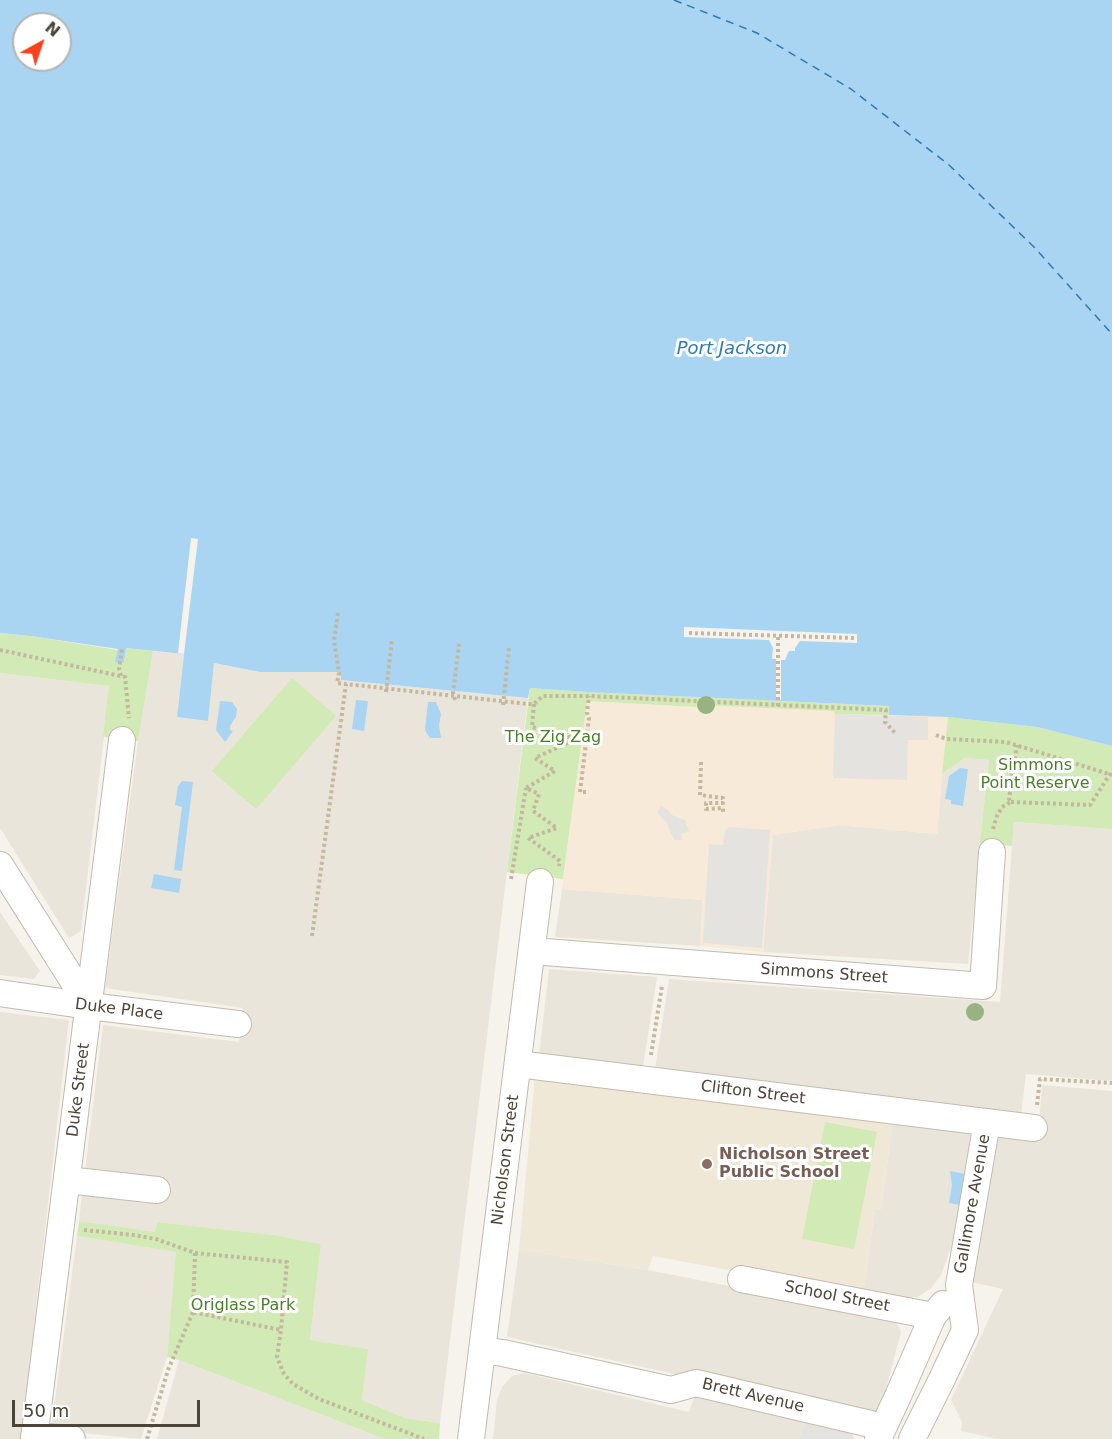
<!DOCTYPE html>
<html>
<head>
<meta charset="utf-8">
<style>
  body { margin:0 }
  #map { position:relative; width:1112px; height:1439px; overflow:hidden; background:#f6f3ec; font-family:"DejaVu Sans",sans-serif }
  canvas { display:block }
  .north { position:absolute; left:12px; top:12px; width:60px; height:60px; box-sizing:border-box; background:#fff; border:2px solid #b7b4b0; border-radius:50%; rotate:40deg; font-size:16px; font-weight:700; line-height:24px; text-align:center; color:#4b4439 }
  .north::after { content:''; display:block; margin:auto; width:21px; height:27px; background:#fc3f1d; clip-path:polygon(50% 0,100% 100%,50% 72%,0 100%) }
  .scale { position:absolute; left:12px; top:1400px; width:188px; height:27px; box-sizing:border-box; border:3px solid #4b4439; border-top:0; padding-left:8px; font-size:18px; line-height:21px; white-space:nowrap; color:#4b4439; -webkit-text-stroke:4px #fff; paint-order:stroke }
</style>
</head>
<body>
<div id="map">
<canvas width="1112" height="1439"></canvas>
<div class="north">N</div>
<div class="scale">50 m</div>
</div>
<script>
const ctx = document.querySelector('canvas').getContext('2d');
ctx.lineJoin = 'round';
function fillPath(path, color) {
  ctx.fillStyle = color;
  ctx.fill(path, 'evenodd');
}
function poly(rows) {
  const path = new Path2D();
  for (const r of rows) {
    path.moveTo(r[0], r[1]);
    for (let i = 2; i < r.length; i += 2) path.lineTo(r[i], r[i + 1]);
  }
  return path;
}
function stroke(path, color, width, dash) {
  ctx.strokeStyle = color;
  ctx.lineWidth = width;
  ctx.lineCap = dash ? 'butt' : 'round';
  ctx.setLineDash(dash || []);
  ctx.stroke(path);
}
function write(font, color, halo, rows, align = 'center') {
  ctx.font = font + ' "DejaVu Sans",sans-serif';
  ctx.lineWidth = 6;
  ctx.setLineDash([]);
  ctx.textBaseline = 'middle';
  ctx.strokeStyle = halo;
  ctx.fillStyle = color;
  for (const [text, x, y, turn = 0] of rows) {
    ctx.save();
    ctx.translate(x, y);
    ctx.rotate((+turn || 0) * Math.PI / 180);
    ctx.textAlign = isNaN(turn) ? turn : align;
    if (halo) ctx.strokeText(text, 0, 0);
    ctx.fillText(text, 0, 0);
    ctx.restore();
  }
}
fillPath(poly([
  [153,651,184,654,177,717,208,721,214,663,260,672,341,672,341,680,528,698,440,1423,405,1418,362,1400,367,1349,310,1340,321,1244,274,1235,157,1222,155,1233,79,1221,82,1193,165,1202,166,1189,84,1178,103,1025,239,1042,243,1008,105,988,138,741],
  [0,673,110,686,81,931,69,938,0,828],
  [965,758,989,760,968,964,763,952,773,835,839,825,937,834,942,774],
  [1014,822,1112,829,1112,1081,1026,1074,1021,1115,655,1069,669,979,1000,1002],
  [562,889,703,900,700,946,555,937],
  [0,912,40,971,34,979,0,975],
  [549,969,657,977,643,1067,539,1056],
  [0,1012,69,1020,21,1439,0,1439],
  [1042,1085,1112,1091,1112,1439,997,1439,961,1431,962,1422,951,1400,1003,1289,971,1282,997,1131,1038,1136],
  [893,1120,975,1128,961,1219,941,1275,931,1288,918,1297,897,1300,863,1295,875,1209,881,1210],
  [77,1236,177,1252,167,1357,141,1439,51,1430],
  [519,1250,648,1270,891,1318,898,1325,901,1332,878,1419,507,1337],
  [179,1360,385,1439,157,1439],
  [525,1373,689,1412,696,1392,807,1418,799,1439,493,1439,497,1400,502,1387,512,1376]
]), '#eae5da');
fillPath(poly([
  [587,701,696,707,697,705,835,711,835,714,948,717,942,774,937,834,839,825,773,835,763,952,700,946,702,900,562,889]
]), '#f7ead8');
fillPath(poly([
  [535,1077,893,1120,881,1210,875,1209,863,1295,653,1256,648,1270,519,1250]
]), '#efe8d6');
fillPath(poly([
  [0,633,31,636,118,650,116,662,124,662,126,648,153,651,138,741,103,737,109,686,0,673],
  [292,678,336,716,256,809,212,771],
  [530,688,588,692,889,706,889,715,835,714,834,711,697,705,696,707,587,701,563,879,507,872],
  [948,717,1037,727,1112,746,1112,829,1014,822,1012,846,980,843,989,760,965,758,942,774],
  [825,1122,877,1132,854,1249,802,1239],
  [79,1221,155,1232,157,1222,274,1235,321,1244,310,1340,368,1349,362,1400,405,1418,440,1423,439,1439,385,1439,179,1360,167,1357,176,1252,77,1236]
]), '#d2eab5');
fillPath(poly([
  [835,714,928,717,928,740,908,740,907,780,833,778],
  [661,806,668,810,672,815,685,820,689,831,681,834,682,840,674,840,666,822,657,813],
  [729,827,770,830,762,948,703,943,709,844,723,845,725,830],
  [807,1418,846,1430,852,1434,854,1439,799,1439]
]), '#e5e3e0');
fillPath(poly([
  [0,0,1112,0,1112,746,1037,727,948,717,889,715,889,706,588,692,530,688,528,698,341,680,341,672,260,672,214,663,208,721,177,717,184,654,126,648,124,662,115,662,118,649,31,636,0,633],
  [24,24,60,24,60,60,24,60],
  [356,700,368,701,364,731,352,729],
  [220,701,232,702,237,709,236,717,230,726,230,730,233,731,225,742,216,730],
  [428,702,436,702,441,714,439,725,441,738,430,738,425,730],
  [960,768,968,769,963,806,951,804,951,800,945,799,949,776],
  [182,781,193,782,182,871,174,870,182,807,175,805,178,786],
  [154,874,181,879,179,893,151,888],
  [950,1171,971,1175,965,1206,949,1203,952,1185]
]), '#a9d4f2');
fillPath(poly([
  [191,538,198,539,184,654,178,653],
  [684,627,857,634,857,643,800,641,795,648,795,651,789,651,785,660,781,660,781,700,776,700,776,659,772,659,773,648,769,640,684,637]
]), '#f6f3ec');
stroke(poly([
  [674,0,757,33,851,89,949,165,1035,248,1112,334]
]), '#2e7ab2', 1.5, [8, 6]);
const minor = poly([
  [0,865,89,1006],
  [532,951,983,986,992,852],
  [0,993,89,1006,238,1024],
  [518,1064,1034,1128],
  [67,1180,157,1190],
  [741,1279,933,1316],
  [482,1350,503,1353,671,1390,696,1383,883,1427],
  [34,1436,72,1439],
  [34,1439,122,740],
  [471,1439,540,882],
  [878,1439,898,1396,933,1316,943,1304],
  [912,1439,942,1379,965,1330,959,1285,987,1122]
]);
stroke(minor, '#c2bbae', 28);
stroke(poly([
  [338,613,334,641,339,673,337,683,346,684],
  [689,633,854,638],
  [0,650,125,677,129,718],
  [121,676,119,669,122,649],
  [386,692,392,639],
  [455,700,453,693,459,644],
  [534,704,532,727,576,739,535,758,555,771,526,788,539,794,533,811,557,828,528,838,560,861,559,866],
  [503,705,509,648],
  [778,706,778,636],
  [936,735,946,739,1006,742,1112,775],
  [701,762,700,795,723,798,723,803,706,803,706,809,723,808,723,812],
  [586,792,580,792,589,718,587,713,589,696],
  [1011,802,1090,805,1112,771],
  [993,829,997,816,1002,807,1011,802,1009,799,1017,745],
  [511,879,526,788],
  [312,936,346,684,528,704,534,704,543,696,589,696,886,710,885,722,895,733],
  [651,1055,662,986],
  [1037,1105,1040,1079,1112,1083],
  [84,1230,133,1235,156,1239,195,1253,193,1312,281,1330,277,1357,284,1374,293,1384,319,1399,424,1439],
  [195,1253,287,1262,281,1330],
  [147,1439,168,1370,193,1312]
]), '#c4b79f', 4, [3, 3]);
stroke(minor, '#fff', 26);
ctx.fillStyle = '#97b381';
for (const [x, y] of [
  [706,705],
  [975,1012]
]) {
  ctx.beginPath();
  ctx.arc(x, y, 9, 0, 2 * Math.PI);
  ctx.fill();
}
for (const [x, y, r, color] of [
  [707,1164,6,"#8d6e63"]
]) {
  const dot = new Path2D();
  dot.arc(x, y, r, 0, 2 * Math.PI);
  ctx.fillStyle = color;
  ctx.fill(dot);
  stroke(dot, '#fff', 2);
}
write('16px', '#4a7f2a', '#fff', [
  ["The Zig Zag",553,738],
  ["Simmons",1035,766],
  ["Point Reserve",1035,784],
  ["Origlass Park",243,1306]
]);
write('16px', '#4b4439', '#fff', [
  ["Simmons Street",824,974,4],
  ["Duke Place",119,1010,7],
  ["Duke Street",79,1090,-83],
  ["Clifton Street",753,1093,7],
  ["Nicholson Street",506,1160,-83],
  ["Gallimore Avenue",973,1204,-80],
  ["School Street",837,1297,11],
  ["Brett Avenue",753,1396,13]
]);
write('bold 16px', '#785e54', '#fff', [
  ["Nicholson Street",719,1155],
  ["Public School",719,1173]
], 'left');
write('italic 18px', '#2e7ab2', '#fff', [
  ["Port Jackson",732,349]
]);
</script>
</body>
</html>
